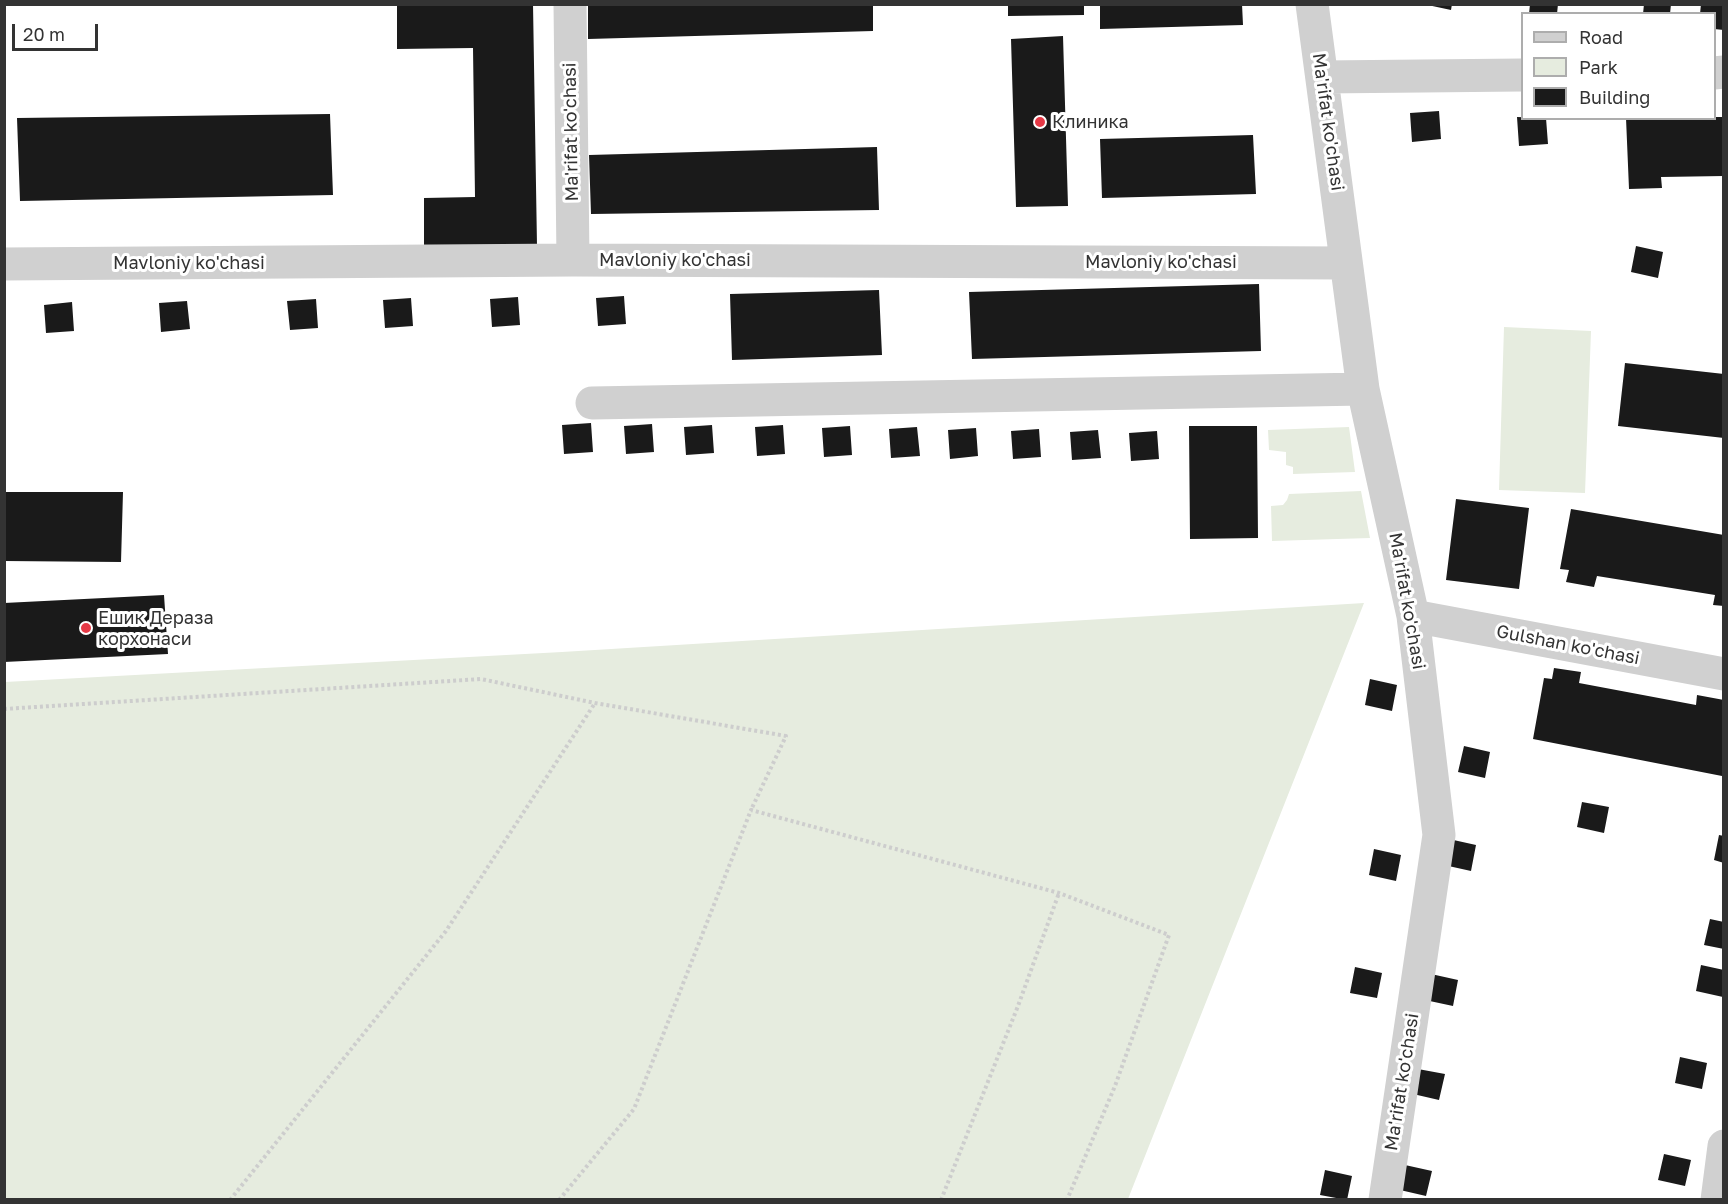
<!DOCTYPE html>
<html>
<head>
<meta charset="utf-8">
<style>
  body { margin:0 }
  #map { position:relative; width:1728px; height:1204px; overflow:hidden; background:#fff; font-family:"Golos Text",sans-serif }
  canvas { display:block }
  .frame { position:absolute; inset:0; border:6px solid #333; pointer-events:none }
  .legend { position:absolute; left:1521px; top:12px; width:195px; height:108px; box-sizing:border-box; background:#fff; border:2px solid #adadad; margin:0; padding:8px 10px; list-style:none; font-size:18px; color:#333 }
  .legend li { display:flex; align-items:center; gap:12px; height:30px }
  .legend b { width:30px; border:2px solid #adadad }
  .scale { position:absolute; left:12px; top:24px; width:86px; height:27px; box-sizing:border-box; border:3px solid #333; border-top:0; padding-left:8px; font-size:18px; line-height:21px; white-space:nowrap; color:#333; -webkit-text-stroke:4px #fff; paint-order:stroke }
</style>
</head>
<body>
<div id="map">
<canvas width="1728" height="1204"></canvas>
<div class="frame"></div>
<ul class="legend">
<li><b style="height:8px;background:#d0d0d0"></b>Road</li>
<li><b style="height:16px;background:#e6ecdf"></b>Park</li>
<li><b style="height:16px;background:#1a1a1a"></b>Building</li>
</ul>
<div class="scale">20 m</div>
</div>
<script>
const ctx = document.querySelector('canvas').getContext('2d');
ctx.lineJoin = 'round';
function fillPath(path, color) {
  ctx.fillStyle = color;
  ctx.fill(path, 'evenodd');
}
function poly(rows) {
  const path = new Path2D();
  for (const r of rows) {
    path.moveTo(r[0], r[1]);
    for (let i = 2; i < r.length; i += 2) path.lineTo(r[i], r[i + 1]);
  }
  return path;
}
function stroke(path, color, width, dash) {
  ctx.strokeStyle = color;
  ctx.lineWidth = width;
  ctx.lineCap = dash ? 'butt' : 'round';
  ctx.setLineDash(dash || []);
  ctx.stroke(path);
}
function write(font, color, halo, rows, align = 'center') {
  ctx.font = font + ' "Golos Text",sans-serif';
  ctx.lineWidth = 6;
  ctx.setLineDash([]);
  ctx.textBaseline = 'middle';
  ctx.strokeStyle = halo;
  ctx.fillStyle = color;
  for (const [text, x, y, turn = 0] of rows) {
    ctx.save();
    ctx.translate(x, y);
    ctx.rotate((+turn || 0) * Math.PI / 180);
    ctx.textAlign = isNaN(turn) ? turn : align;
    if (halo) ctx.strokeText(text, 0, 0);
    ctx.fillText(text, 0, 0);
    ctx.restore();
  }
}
fillPath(poly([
  [1504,327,1591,331,1585,493,1499,490],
  [1349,427,1355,472,1293,474,1293,467,1286,465,1286,452,1269,450,1268,430],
  [1361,491,1370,538,1272,541,1271,506,1283,505,1287,500,1289,494],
  [1364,603,1128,1199,5,1199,5,682,562,652]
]), '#e6ecdf');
fillPath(poly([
  [397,4,533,4,537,246,424,248,424,198,475,197,473,48,397,49],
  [588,4,873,4,873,31,588,39],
  [1008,4,1084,4,1084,15,1008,16],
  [1100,4,1242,4,1243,25,1100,29],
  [1423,4,1452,4,1451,10],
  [1530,4,1558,4,1557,14,1529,14],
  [1644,4,1671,4,1670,14,1643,14],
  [1701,4,1724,4,1724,30,1714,29,1714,14,1700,14],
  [1063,36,1068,206,1016,207,1011,39],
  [1439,111,1441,139,1412,142,1410,113],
  [330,114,333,195,20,201,17,118],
  [1517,117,1546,118,1548,144,1519,146],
  [1714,117,1724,117,1724,176,1661,177,1662,188,1629,189,1626,118,1714,118],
  [1253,135,1256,194,1102,198,1100,139],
  [877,147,879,210,591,214,589,155],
  [1636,246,1663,252,1658,278,1631,272],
  [1259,284,1261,351,972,359,969,292],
  [879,290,882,355,732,360,730,294],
  [624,296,626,324,598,326,596,298],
  [518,297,520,325,492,327,490,299],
  [411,298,413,326,385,328,383,300],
  [316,299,318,328,290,330,287,301],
  [187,301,190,329,161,332,159,303],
  [72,302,74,331,46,333,44,305],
  [1625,363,1724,374,1724,438,1618,426],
  [591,423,593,452,564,454,562,425],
  [652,424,654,452,626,454,624,426],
  [712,425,714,453,686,455,684,427],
  [783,425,785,454,757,456,755,427],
  [850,426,852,455,824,457,822,428],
  [1189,426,1257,426,1258,538,1190,539],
  [917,427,920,456,891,458,889,429],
  [976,428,978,456,950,459,948,430],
  [1039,429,1041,457,1013,459,1011,431],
  [1098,430,1101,458,1072,460,1070,432],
  [1157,431,1159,459,1131,461,1129,433],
  [4,492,123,492,121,562,4,561],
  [1456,499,1529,508,1519,589,1446,580],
  [1571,509,1724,535,1724,606,1713,605,1715,595,1597,576,1594,587,1566,582,1569,570,1560,569],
  [164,595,168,654,4,662,4,603],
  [1554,668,1581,672,1579,683,1696,705,1697,695,1724,700,1722,776,1533,739,1544,678,1552,679],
  [1370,679,1397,685,1392,711,1365,705],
  [1464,746,1490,752,1485,778,1458,772],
  [1582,802,1609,807,1604,833,1577,827],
  [1719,835,1724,836,1724,863,1714,860],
  [1449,839,1476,845,1471,871,1444,865],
  [1374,849,1401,855,1396,881,1369,875],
  [1710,919,1724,922,1724,949,1704,945],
  [1701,965,1724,970,1723,997,1696,991],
  [1355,967,1382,973,1377,998,1350,993],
  [1431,974,1458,980,1453,1006,1425,1000],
  [1680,1057,1707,1063,1702,1089,1675,1083],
  [1418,1069,1445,1074,1439,1100,1413,1094],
  [1664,1154,1691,1160,1685,1186,1658,1180],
  [1405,1165,1432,1171,1426,1196,1400,1190],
  [1325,1170,1352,1176,1347,1200,1320,1195]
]), '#1a1a1a');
stroke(poly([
  [4,709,481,679,595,703,786,736,751,810],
  [230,1200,446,931,595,703],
  [559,1200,634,1109,751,810,1059,893,1169,935,1115,1086,1067,1200],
  [941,1200,1018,1006,1059,893]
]), '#cdcdcd', 4, [3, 3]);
stroke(poly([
  [570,4,573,260],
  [1312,4,1363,389,1413,616,1439,835,1385,1200],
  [1714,73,1724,72],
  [1322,77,1522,75],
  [4,264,573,260,1346,263],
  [592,403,1363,389],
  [1413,616,1724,674],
  [1717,1200,1724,1146]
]), '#d0d0d0', 33);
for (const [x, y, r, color] of [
  [1040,122,6,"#e63946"],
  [86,628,6,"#e63946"]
]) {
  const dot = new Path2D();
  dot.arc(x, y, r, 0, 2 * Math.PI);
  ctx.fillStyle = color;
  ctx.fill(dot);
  stroke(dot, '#fff', 2);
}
write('18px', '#333', '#fff', [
  ["Клиника",1052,122],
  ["Ешик Дераза",98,618],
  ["корхонаси",98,639]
], 'left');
write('18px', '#333', '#fff', [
  ["Ma'rifat ko'chasi",1328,122,82],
  ["Ma'rifat ko'chasi",571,132,-91],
  ["Mavloniy ko'chasi",675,260],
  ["Mavloniy ko'chasi",1161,262],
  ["Mavloniy ko'chasi",189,263],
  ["Ma'rifat ko'chasi",1407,601,80],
  ["Gulshan ko'chasi",1568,645,11],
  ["Ma'rifat ko'chasi",1402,1082,-81]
]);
</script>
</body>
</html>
